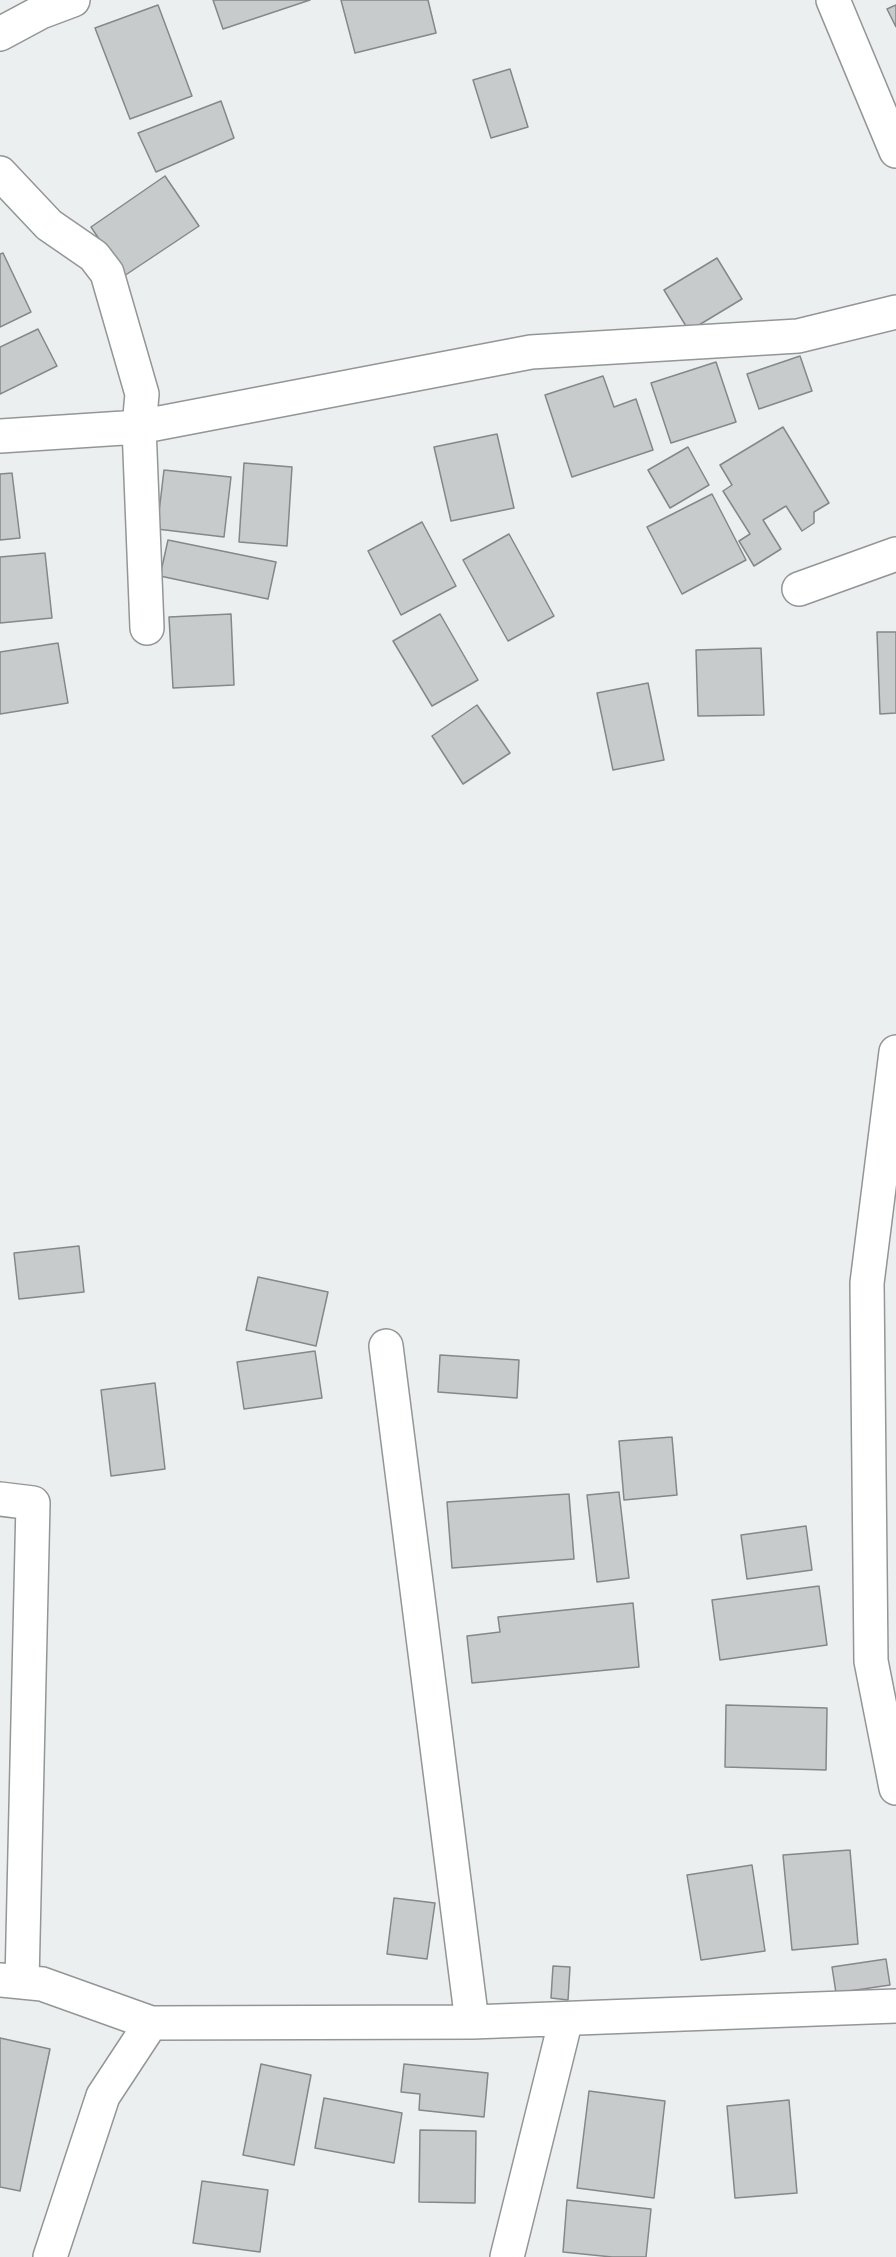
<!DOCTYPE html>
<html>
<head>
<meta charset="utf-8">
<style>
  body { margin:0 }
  canvas { display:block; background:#ebeff0 }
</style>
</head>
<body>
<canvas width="896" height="2257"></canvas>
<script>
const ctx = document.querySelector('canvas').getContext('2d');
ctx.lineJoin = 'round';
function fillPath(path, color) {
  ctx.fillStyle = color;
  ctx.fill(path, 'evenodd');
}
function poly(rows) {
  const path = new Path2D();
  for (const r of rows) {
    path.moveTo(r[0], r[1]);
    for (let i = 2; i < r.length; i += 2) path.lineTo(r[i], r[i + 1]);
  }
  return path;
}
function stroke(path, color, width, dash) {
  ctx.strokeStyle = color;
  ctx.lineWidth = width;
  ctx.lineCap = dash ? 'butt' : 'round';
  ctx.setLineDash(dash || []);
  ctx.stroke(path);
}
const building = poly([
  [213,0,310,0,223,29,213,0],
  [341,0,428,0,436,33,355,53,341,0],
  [158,5,192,96,130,119,95,28,158,5],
  [896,5,896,27,887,9,896,5],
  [510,69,528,127,491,138,473,80,510,69],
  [221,101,234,138,156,172,138,133,221,101],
  [165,176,199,226,124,276,91,227,165,176],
  [3,253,31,312,0,327,0,254,3,253],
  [717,258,742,299,689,331,664,290,717,258],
  [38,329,57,366,0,394,0,347,38,329],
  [800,356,812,391,759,409,747,374,800,356],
  [716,362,736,422,671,443,651,383,716,362],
  [603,376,614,407,636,399,653,450,572,477,545,395,603,376],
  [783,427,829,503,814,512,814,523,802,531,786,506,763,520,781,549,754,566,739,541,750,534,723,491,732,485,720,465,783,427],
  [497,434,514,508,451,521,434,447,497,434],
  [688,447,709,485,670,508,648,470,688,447],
  [244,463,292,467,287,546,239,542,244,463],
  [164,470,231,477,224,537,157,529,164,470],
  [12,473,20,538,0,540,0,474,12,473],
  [712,494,746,560,682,594,647,527,712,494],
  [422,522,456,586,401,615,368,551,422,522],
  [509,534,554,616,508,641,463,560,509,534],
  [168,540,276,562,268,599,160,576,168,540],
  [45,553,52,618,0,623,0,557,45,553],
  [231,614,234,685,173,688,169,617,231,614],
  [440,614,478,680,432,706,393,641,440,614],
  [877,632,896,632,896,713,880,714,877,632],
  [58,643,68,703,0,714,0,652,58,643],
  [761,648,764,715,698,716,696,650,761,648],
  [648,683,664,760,613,770,597,693,648,683],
  [477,705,510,753,463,784,432,736,477,705],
  [79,1246,84,1292,19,1299,14,1253,79,1246],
  [258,1277,328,1292,316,1346,246,1330,258,1277],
  [315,1351,322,1398,244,1409,237,1362,315,1351],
  [440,1355,519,1360,517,1398,438,1392,440,1355],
  [155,1383,165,1469,111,1476,101,1390,155,1383],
  [672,1437,677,1495,624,1500,619,1441,672,1437],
  [619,1492,629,1578,597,1582,587,1495,619,1492],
  [569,1494,574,1559,452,1568,447,1502,569,1494],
  [806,1526,812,1570,747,1579,741,1535,806,1526],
  [819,1586,827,1645,720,1660,712,1600,819,1586],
  [633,1603,639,1667,472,1683,467,1636,500,1632,498,1617,633,1603],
  [726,1705,827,1708,826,1770,725,1767,726,1705],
  [850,1850,858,1944,792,1950,783,1855,850,1850],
  [752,1865,765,1951,701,1960,687,1875,752,1865],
  [394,1898,435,1903,427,1959,387,1954,394,1898],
  [886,1959,890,1985,836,1993,832,1967,886,1959],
  [553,1966,570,1967,568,2000,551,1998,553,1966],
  [0,2038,50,2049,20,2191,0,2187,0,2038],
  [261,2064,311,2075,294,2165,243,2155,261,2064],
  [404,2064,488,2073,484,2117,419,2110,420,2094,401,2092,404,2064],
  [589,2091,665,2101,654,2198,577,2188,589,2091],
  [324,2098,402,2113,394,2163,315,2148,324,2098],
  [789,2100,797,2193,735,2198,727,2106,789,2100],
  [420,2130,476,2131,475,2203,419,2202,420,2130],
  [202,2181,268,2190,260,2252,193,2243,202,2181],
  [567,2200,651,2209,646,2257,612,2257,563,2252,567,2200]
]);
fillPath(building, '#c7cbcc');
stroke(building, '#848888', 1.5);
const street = poly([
  [833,0,896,151],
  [0,34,41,12,73,0],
  [0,173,49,225,94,256,107,273,142,394,139,427,147,628],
  [0,436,139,427,531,352,798,336,896,312],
  [799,589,896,554],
  [896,1052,867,1283,871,1661,896,1788],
  [386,1346,472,2022],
  [0,1499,33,1503,22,1982],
  [0,1980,42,1984,151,2023,472,2022,896,2006],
  [50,2257,103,2096,151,2023],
  [507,2257,566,2019]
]);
stroke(street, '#939697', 36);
stroke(street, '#fff', 33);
</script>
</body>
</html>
